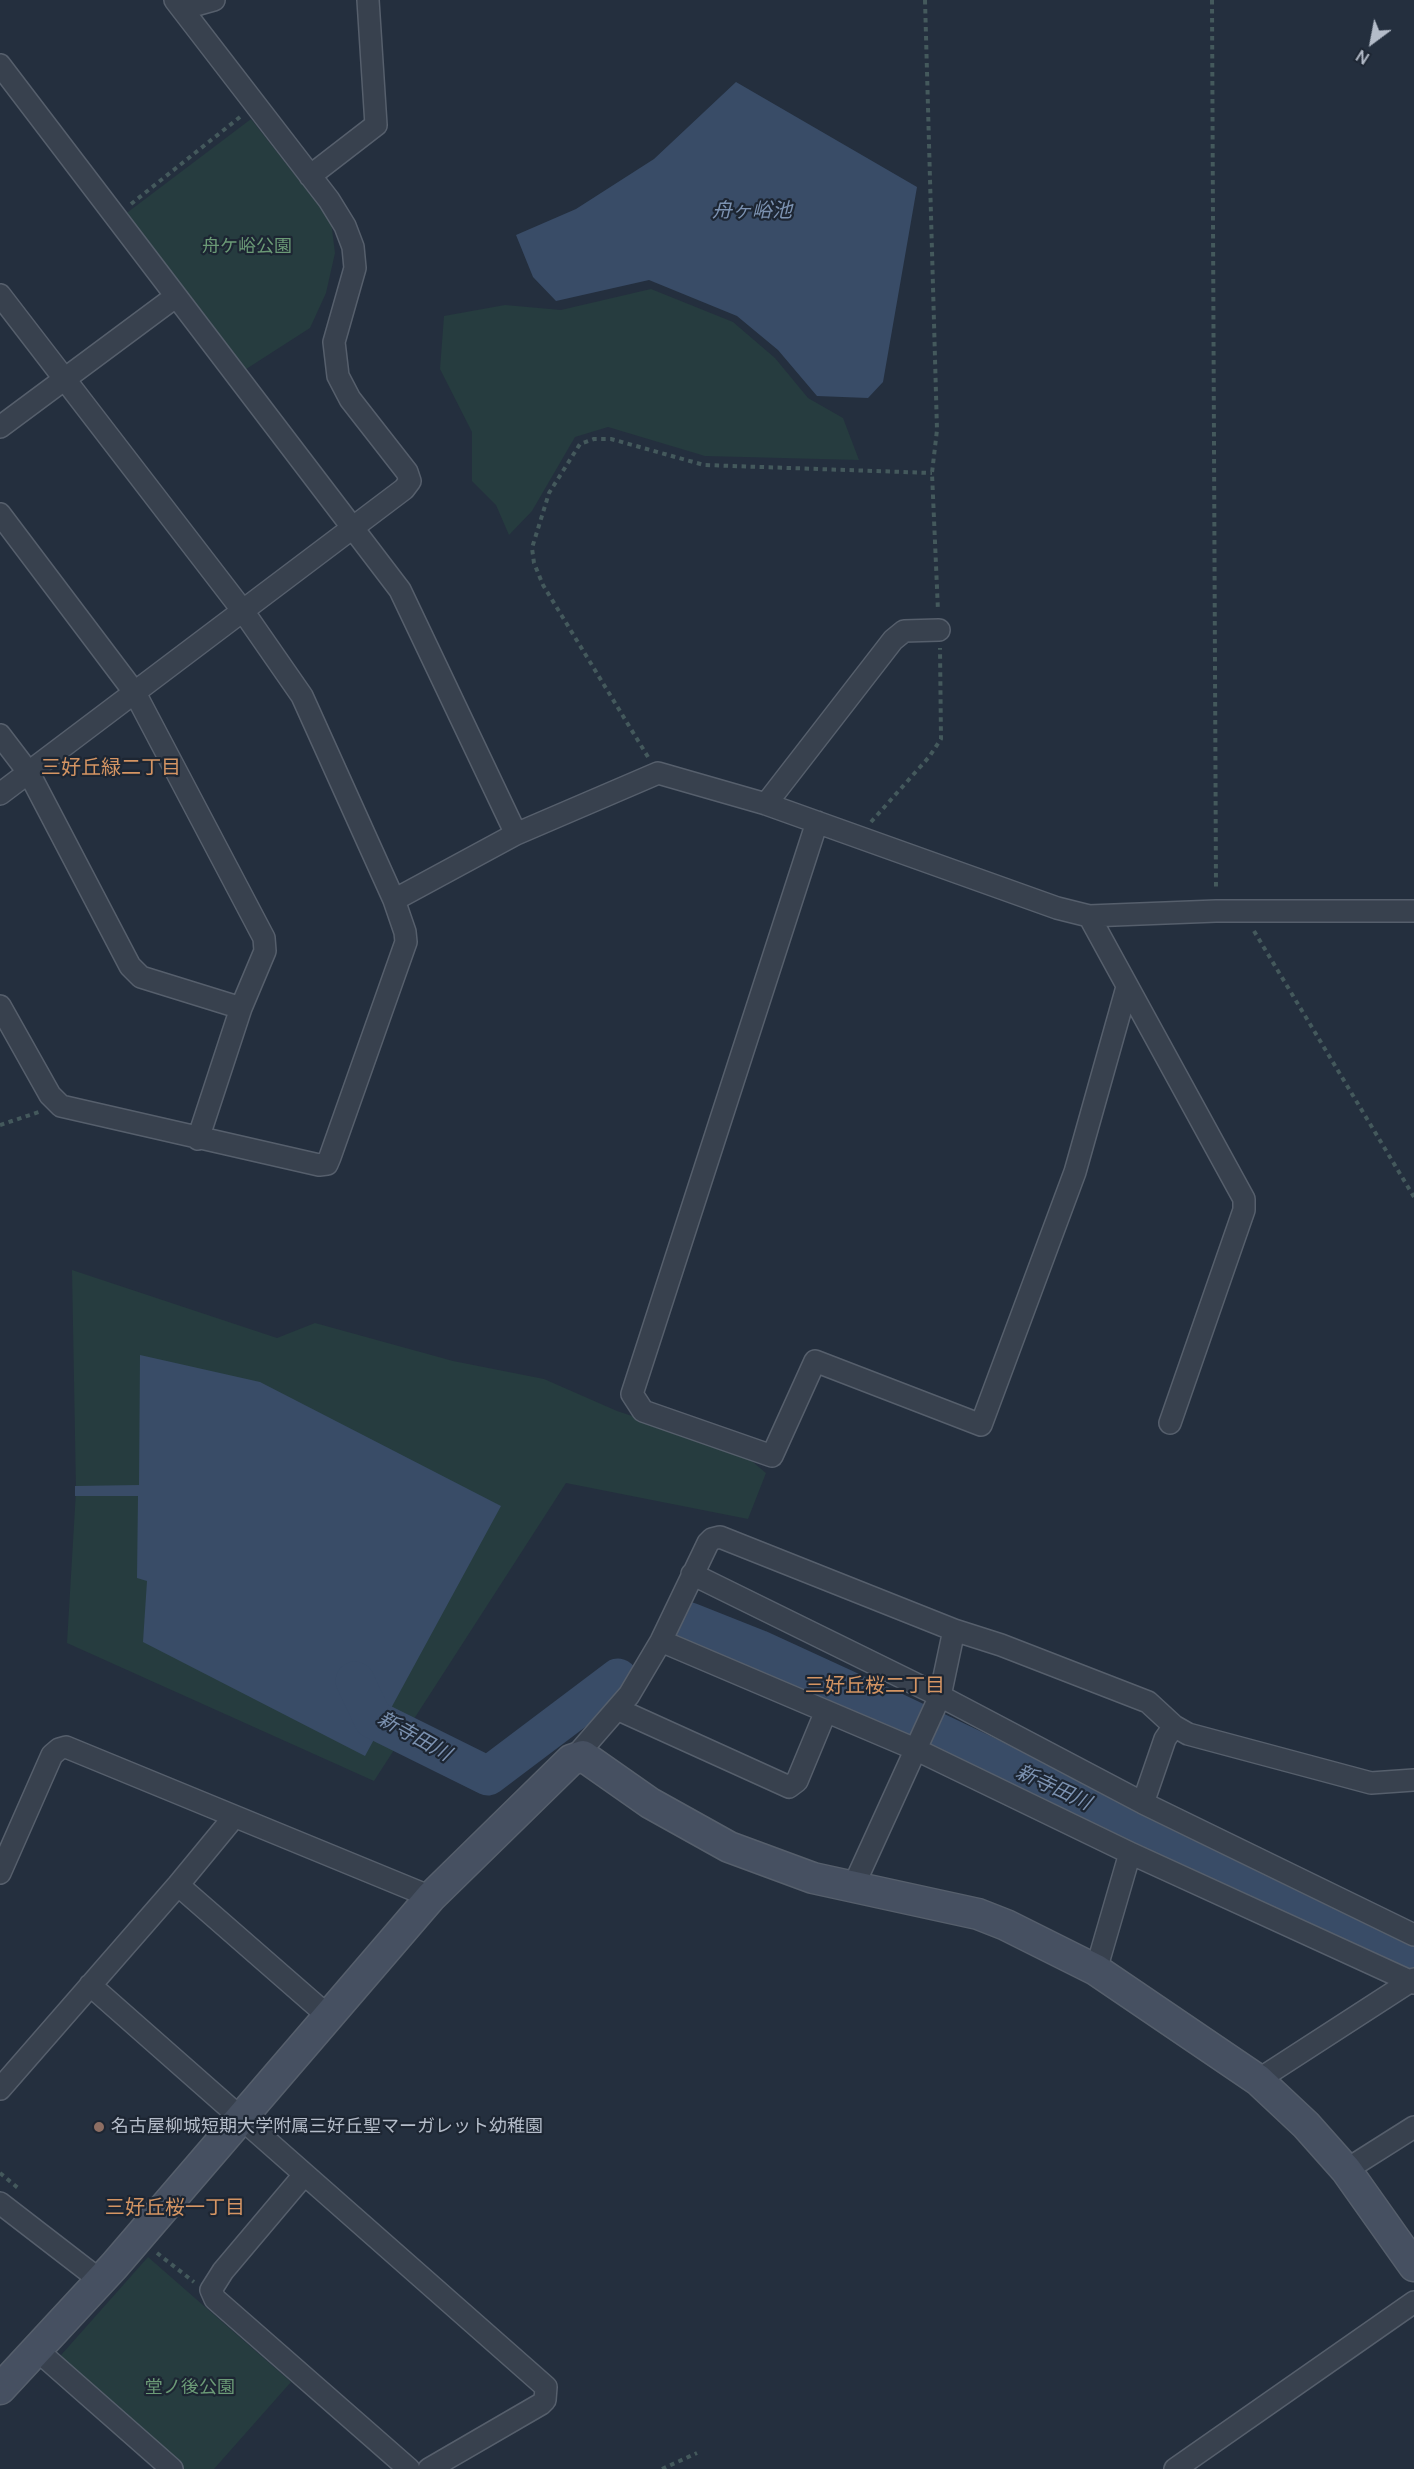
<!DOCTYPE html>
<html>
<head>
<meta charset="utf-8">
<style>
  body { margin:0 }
  #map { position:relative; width:1414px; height:2469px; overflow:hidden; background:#242f3e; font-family:Manrope,sans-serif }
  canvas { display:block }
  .north { position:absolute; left:1342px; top:12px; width:60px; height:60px; -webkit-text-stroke:4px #1d2633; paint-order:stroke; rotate:212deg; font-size:16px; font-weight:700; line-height:24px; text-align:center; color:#b4bcc9 }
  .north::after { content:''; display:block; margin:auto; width:21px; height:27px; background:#b4bcc9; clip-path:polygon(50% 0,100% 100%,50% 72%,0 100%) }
</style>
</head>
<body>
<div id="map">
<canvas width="1414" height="2469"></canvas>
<div class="north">N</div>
</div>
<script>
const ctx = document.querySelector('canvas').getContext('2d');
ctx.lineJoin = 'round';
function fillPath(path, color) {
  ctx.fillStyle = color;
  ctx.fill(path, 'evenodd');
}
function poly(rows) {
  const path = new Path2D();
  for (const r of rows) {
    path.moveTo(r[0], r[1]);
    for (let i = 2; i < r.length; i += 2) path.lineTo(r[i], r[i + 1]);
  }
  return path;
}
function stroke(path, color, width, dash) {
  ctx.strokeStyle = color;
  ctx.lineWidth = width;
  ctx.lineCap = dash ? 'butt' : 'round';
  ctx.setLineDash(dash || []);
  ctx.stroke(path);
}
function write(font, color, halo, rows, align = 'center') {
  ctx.font = font + ' Manrope,"Noto Sans JP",sans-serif';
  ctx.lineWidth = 4.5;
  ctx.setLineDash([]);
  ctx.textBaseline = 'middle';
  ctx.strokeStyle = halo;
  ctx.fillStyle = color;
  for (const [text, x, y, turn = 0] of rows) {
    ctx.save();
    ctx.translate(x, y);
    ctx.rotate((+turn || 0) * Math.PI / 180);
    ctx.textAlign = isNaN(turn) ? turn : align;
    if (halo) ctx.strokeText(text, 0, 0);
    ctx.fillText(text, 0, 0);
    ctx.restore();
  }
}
fillPath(poly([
  [251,119,331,221,335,253,326,293,310,328,240,373,120,218],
  [651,289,733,322,775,358,808,398,843,418,859,460,705,456,608,427,575,437,532,511,509,535,496,505,472,481,472,432,440,369,444,316,505,305,561,310],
  [72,1270,277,1338,315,1323,453,1361,544,1379,617,1411,741,1452,766,1473,748,1519,566,1483,374,1781,67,1643,76,1491],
  [148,2257,291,2382,214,2469,175,2469,54,2363]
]), '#263c3f');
fillPath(poly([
  [736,82,917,187,883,382,868,398,817,396,778,350,737,316,649,280,556,301,533,277,516,235,576,209,654,159],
  [140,1355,260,1382,501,1506,365,1756,143,1642,147,1581,137,1578,138,1496,75,1496,75,1486,139,1485]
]), '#394c67');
stroke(poly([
  [690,1622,758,1649,895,1712,1414,1960],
  [355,1681,373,1719,488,1776,618,1678]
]), '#394c67', 39);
const street = poly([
  [182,9,214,0],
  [0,65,400,590,516,834],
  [310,176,376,125,368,0],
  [0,295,243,611,302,696,394,900,405,932,406,942,330,1157,327,1164,319,1165,61,1106,50,1095,0,1006],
  [0,427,175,297],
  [0,514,135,693,264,938,265,951,241,1008,198,1139],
  [0,735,29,773,130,966,141,977,241,1008],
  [0,794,404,489,410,481,407,472,350,399,338,376,334,342,355,268,353,247,345,226,329,200,175,0],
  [766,804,893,640,904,631,939,630],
  [817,822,632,1394,643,1411,772,1456,815,1361,981,1425,1075,1172,1127,987],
  [394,900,516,834,658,773,766,804,1057,908,1089,916,1216,911,1414,911],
  [1089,916,1244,1199,1244,1210,1170,1423],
  [692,1574,940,1696,1143,1803,1414,1935],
  [661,1641,915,1749,1130,1853,1414,1983],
  [617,1709,789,1787,797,1781,826,1711],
  [575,1757,629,1695,661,1641,708,1543,712,1539,720,1537,954,1630,1001,1645,1148,1702,1174,1726],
  [1143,1803,1165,1739,1174,1726,1188,1734,1371,1783,1414,1780],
  [0,1873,52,1755,59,1749,66,1747,431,1897],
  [178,1885,328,2016],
  [853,1887,940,1696,954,1630],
  [1096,1970,1130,1853],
  [90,1985,546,2387,545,2400,541,2404,429,2469],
  [1258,2080,1414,1979],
  [0,2089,178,1885,234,1817],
  [1346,2170,1414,2127],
  [304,2175,223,2271,211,2290,215,2299,409,2469],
  [0,2203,101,2281],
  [38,2351,172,2469],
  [1175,2469,1414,2302]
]);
const secondary = poly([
  [0,2389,114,2266,431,1897,571,1760,583,1756,650,1803,729,1847,813,1878,978,1914,1006,1925,1096,1970,1258,2080,1306,2125,1346,2170,1414,2266]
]);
stroke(street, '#565f6c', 24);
stroke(secondary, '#565f6c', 33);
stroke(poly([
  [925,0,937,430,932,473,938,611],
  [1212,0,1216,890],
  [131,204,240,117],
  [648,757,543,585,534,563,532,548,549,493,580,444,594,439,611,439,704,465,932,473],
  [871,822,929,757,941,739,940,648],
  [1254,931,1414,1197],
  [0,1125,39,1112],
  [0,2173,18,2188],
  [157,2253,194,2282],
  [662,2469,697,2453]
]), '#44595c', 4, [4.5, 4.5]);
stroke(street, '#38414e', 21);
stroke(secondary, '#465061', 30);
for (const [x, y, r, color] of [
  [99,2127,6,"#8d6e63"]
]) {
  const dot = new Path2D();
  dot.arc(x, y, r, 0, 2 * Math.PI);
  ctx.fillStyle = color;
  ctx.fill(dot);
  stroke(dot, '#1d2633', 2);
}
write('18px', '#6b9a76', '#1d2633', [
  ["舟ケ峪公園",247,247],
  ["堂ノ後公園",190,2388]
]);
write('18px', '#b4bcc9', '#1d2633', [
  ["名古屋柳城短期大学附属三好丘聖マーガレット幼稚園",111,2127]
], 'left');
write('italic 20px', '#7c92b1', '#1d2633', [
  ["舟ヶ峪池",752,211],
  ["新寺田川",414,1737,29],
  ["新寺田川",1053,1788,25]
]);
write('20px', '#d59563', '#1d2633', [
  ["三好丘緑二丁目",111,768],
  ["三好丘桜二丁目",875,1686],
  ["三好丘桜一丁目",175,2208]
]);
</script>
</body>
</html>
